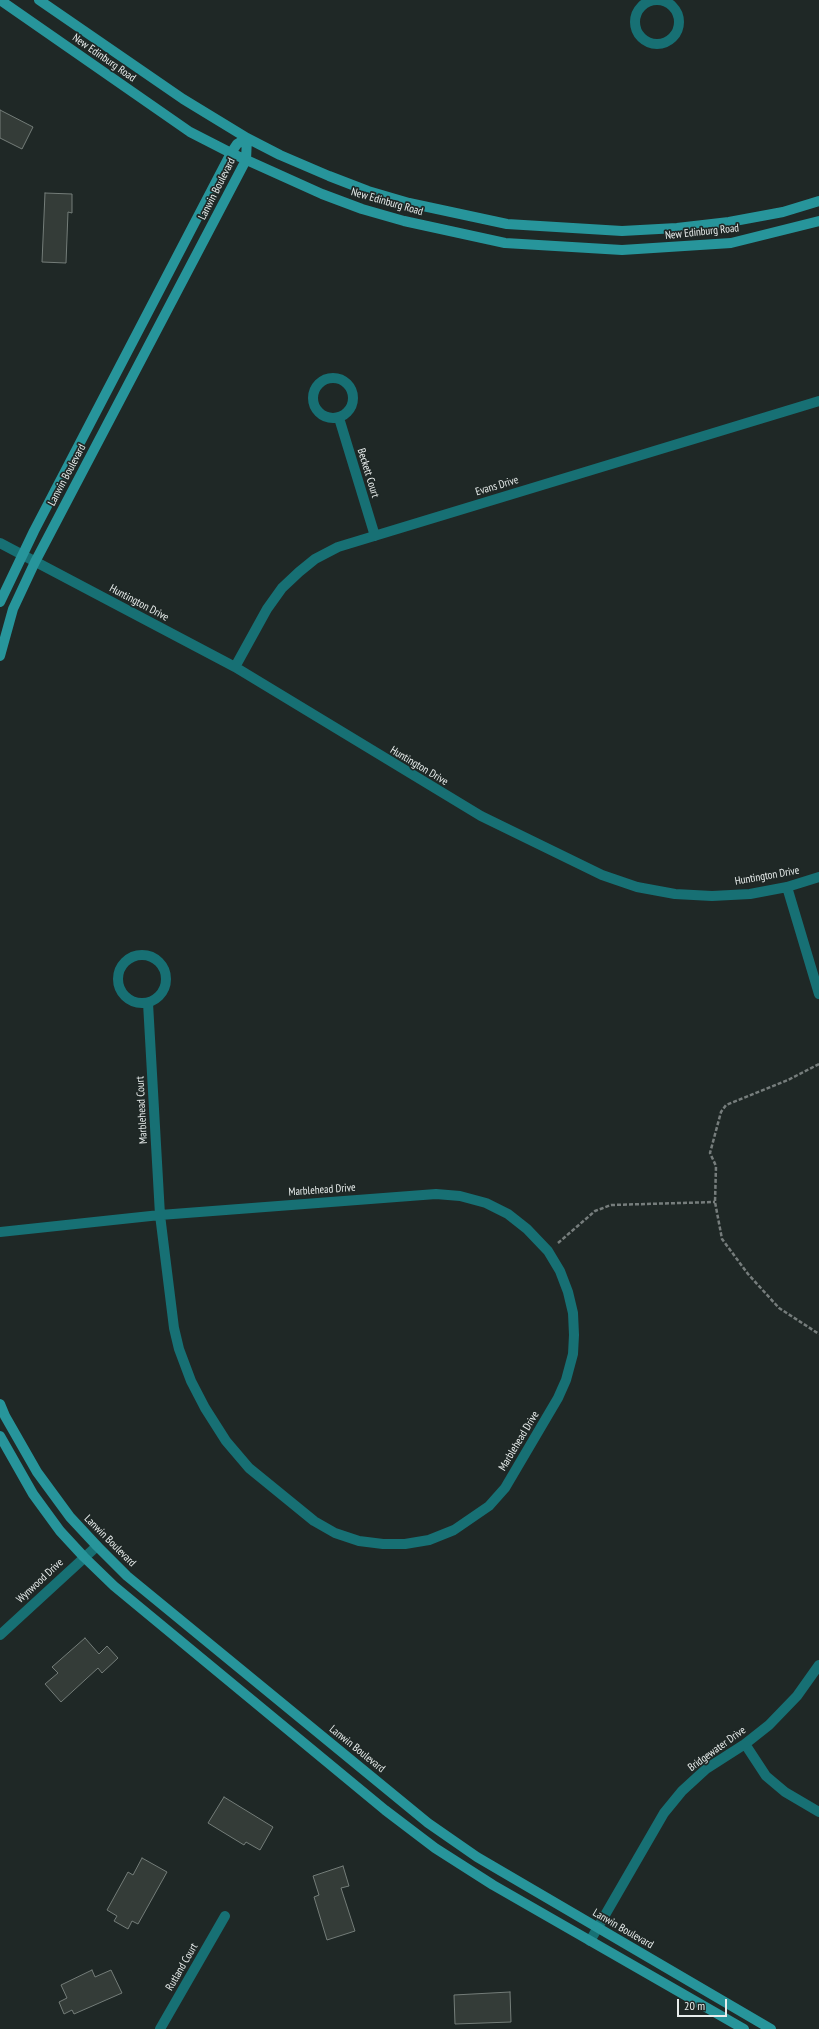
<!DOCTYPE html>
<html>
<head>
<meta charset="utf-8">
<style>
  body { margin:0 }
  #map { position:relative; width:819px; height:2029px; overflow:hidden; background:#1f2826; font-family:"PT Sans Narrow",sans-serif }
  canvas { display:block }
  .scale { position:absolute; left:677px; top:1999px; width:50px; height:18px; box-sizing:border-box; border:2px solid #e8edec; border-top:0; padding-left:5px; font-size:12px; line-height:14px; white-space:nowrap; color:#e8edec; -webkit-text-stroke:3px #1f2826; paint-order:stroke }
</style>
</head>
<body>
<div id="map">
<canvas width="819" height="2029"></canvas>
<div class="scale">20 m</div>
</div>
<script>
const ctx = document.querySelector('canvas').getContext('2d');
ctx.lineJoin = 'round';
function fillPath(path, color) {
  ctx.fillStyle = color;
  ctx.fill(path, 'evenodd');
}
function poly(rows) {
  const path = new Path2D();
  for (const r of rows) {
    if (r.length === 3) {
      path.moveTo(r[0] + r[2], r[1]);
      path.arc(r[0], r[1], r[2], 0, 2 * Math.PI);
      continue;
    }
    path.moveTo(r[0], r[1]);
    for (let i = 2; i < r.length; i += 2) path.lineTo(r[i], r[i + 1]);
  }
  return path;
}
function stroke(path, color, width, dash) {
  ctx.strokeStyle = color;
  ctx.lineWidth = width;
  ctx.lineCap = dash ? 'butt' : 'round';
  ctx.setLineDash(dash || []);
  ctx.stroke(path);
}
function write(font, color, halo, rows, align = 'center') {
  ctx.font = font + ' "PT Sans Narrow",sans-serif';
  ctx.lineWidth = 3.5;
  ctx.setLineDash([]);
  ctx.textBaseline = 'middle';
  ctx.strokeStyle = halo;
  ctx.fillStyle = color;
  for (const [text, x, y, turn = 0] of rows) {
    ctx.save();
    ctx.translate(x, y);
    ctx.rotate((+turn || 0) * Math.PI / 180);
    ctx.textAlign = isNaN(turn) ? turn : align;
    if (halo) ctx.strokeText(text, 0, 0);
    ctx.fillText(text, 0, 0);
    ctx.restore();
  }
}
const building = poly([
  [0,110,33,127,22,149,0,138,0,110],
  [45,193,72,194,72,213,68,212,66,263,42,262,45,193],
  [85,1638,99,1654,107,1646,118,1658,102,1673,98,1668,61,1702,45,1684,58,1673,52,1667,85,1638],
  [224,1797,273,1827,260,1850,246,1842,244,1845,208,1823,224,1797],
  [142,1858,167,1872,138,1924,132,1921,128,1929,114,1921,117,1916,107,1910,128,1872,133,1875,142,1858],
  [343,1866,349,1886,341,1888,355,1931,327,1940,314,1897,319,1895,313,1876,343,1866],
  [92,1970,95,1977,111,1970,122,1993,74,2014,72,2010,64,2014,59,2002,67,1998,61,1985,92,1970],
  [510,1992,511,2022,455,2024,454,1995,510,1992]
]);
fillPath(building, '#343c38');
stroke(building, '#747d79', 1);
stroke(poly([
  [819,1064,788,1080,726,1105,721,1112,710,1153,716,1166,715,1202,722,1239,748,1274,779,1308,819,1334],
  [558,1243,595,1211,611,1205,715,1202]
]), '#767d7c', 2.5, [4, 2]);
stroke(poly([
  [657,22,22],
  [333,398,20],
  [339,418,375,536],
  [0,543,235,667,481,816,602,875,637,887,675,894,712,896,750,894,787,887,819,877],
  [235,667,267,609,282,588,299,572,315,559,338,547,819,401],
  [787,887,819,994],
  [142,979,24],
  [436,1194,460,1196,486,1203,508,1214,527,1229,548,1251,560,1271,568,1292,573,1313,574,1335,573,1354,566,1380,558,1398,505,1488,489,1506,454,1530,429,1540,405,1544,383,1544,359,1541,335,1533,314,1521,249,1468,226,1441,205,1408,191,1381,179,1349,174,1328,160,1215,436,1194],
  [0,1232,160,1215,148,1003],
  [0,1635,97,1546],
  [745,1744,766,1776,785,1792,819,1812],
  [590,1941,664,1813,682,1791,706,1769,745,1744,769,1725,797,1696,819,1665],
  [160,2029,225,1916]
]), '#177074', 10);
stroke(poly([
  [0,0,190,132,231,153,322,194,362,209,404,221,505,243,622,250,731,243,819,221],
  [39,0,183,99,247,138,280,155,329,176,368,191,409,203,507,224,622,231,677,228,729,222,783,212,819,201],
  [0,602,34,531,231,153,237,144,247,138],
  [0,656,13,609,35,562,246,160,247,138],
  [0,1404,5,1416,37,1472,70,1517,97,1546,127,1576,428,1823,477,1857,771,2029],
  [0,1436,33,1494,60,1531,84,1557,114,1586,385,1810,435,1848,493,1885,744,2029]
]), '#27959b', 10);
write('11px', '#e8edec', '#1f2826', [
  ["New Edinburg Road",104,58,35],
  ["Lanwin Boulevard",217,189,-63],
  ["New Edinburg Road",387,202,16],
  ["New Edinburg Road",702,232,-6],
  ["Beckett Court",368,473,73],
  ["Lanwin Boulevard",67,475,-62],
  ["Evans Drive",497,486,-17],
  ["Huntington Drive",139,603,28],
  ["Huntington Drive",419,766,31],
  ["Huntington Drive",767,876,-10],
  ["Marblehead Court",142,1110,-93],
  ["Marblehead Drive",322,1190,-4],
  ["Marblehead Drive",519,1441,-59],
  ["Lanwin Boulevard",110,1541,45],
  ["Wynwood Drive",40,1581,-43],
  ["Lanwin Boulevard",357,1749,39],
  ["Bridgewater Drive",717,1749,-36],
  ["Lanwin Boulevard",623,1929,30],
  ["Rutland Court",182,1967,-60]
]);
</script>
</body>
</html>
